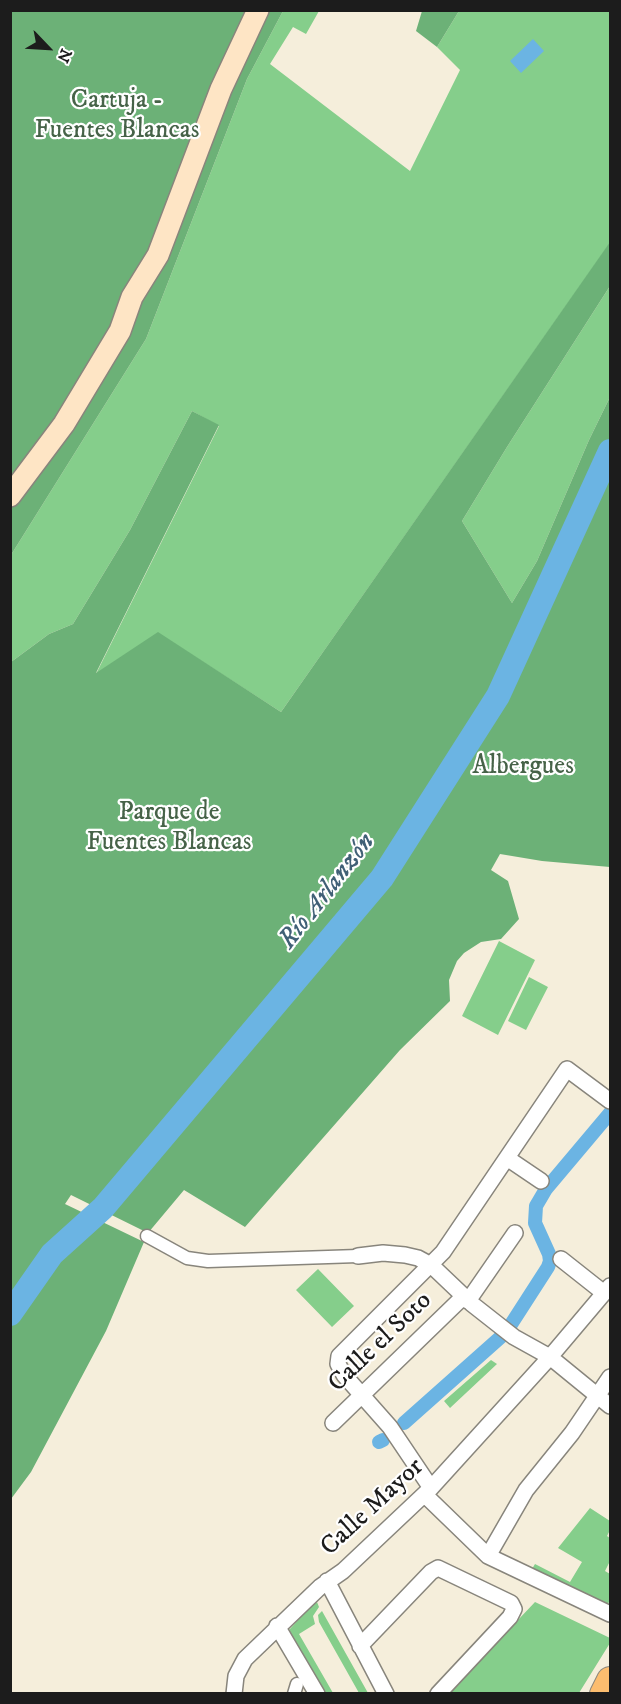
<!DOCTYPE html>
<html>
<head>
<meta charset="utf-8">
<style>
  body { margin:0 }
  #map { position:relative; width:621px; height:1704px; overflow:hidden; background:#f5eedb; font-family:"IM FELL DW Pica",serif }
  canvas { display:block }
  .frame { position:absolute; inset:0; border:12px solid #1c1c1c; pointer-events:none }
  .north { position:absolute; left:18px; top:18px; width:60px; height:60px; -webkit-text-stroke:4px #fff; paint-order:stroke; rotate:115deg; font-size:16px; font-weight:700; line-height:24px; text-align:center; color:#1c1c1c }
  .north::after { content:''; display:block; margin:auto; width:21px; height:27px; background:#1c1c1c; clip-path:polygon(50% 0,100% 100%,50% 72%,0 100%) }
</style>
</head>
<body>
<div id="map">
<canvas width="621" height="1704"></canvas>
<div class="frame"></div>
<div class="north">N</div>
</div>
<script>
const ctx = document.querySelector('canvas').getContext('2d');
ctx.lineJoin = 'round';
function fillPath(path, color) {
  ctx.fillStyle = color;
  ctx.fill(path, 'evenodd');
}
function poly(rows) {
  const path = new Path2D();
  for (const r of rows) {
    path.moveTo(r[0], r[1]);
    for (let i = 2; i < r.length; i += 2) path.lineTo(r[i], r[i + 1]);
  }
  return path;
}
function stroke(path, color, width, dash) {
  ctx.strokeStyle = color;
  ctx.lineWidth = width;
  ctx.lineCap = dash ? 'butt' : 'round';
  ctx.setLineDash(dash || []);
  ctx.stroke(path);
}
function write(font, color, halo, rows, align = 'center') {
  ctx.font = font + ' "IM FELL DW Pica",serif';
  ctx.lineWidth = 4.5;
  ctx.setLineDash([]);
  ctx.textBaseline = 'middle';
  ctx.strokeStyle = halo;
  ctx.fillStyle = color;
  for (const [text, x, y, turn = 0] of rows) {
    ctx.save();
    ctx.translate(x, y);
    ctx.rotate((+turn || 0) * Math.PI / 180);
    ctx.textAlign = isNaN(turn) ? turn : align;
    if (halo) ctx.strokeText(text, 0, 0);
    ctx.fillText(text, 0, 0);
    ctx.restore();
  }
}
fillPath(poly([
  [283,11,319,11,306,34,293,27,270,64,410,171,460,70,437,47,459,11,610,11,610,243,281,712,158,633,96,674,219,426,192,411,130,530,73,624,49,634,11,662,11,555,146,339,247,79],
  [610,286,610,397,589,440,537,561,512,603,462,521,507,447],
  [499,941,535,960,498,1035,462,1016],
  [529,977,548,987,526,1030,508,1021],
  [318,1269,354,1306,332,1327,296,1290],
  [491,1360,497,1364,450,1408,444,1401],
  [590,1508,610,1521,610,1530,607,1536,610,1538,610,1561,605,1571,610,1574,610,1600,607,1606,532,1569,535,1564,570,1582,582,1562,558,1548],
  [317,1602,319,1607,313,1616,315,1624,299,1634,333,1693,326,1693,289,1630,309,1608],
  [535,1602,610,1638,610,1643,579,1693,449,1693],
  [322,1611,368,1693,359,1693,319,1622,318,1615]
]), '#85ce8b');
fillPath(poly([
  [11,11,283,11,247,79,146,339,11,555],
  [422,11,459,11,437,47,416,31],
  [610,242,610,286,507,447,462,521,512,603,537,561,589,440,610,397,610,867,542,861,500,854,491,870,508,881,519,919,501,939,481,942,464,953,457,961,449,980,450,1001,400,1050,245,1227,184,1190,148,1233,71,1195,65,1204,144,1242,106,1331,31,1472,11,1499,11,662,49,634,73,624,130,530,192,411,219,425,96,673,158,632,281,712]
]), '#6cb177');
fillPath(poly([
  [533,39,544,51,521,73,510,61]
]), '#6bb4e3');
stroke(poly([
  [510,1326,548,1267,550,1261,549,1254,535,1223,536,1206,546,1189,610,1113],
  [404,1423,503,1335],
  [379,1442,383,1440]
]), '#6bb4e3', 14);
stroke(poly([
  [10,1314,52,1254,103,1208,382,878,498,696,610,451]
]), '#6bb4e3', 24);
const pedestrian = poly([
  [147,1236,187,1258,208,1261,358,1256],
  [294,1694,297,1684]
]);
const minor = poly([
  [507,1158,541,1181],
  [358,1256,383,1253,405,1255,418,1258,431,1265,472,1304,514,1337,550,1357,610,1406],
  [561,1259,604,1293],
  [468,1301,515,1233],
  [333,1423,463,1297],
  [431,1488,390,1427,344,1375,338,1364,339,1356,443,1252,567,1069,610,1101],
  [425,1495,488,1556,610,1614],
  [488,1556,526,1490,572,1433,610,1377],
  [327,1581,386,1694],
  [277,1626,317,1694],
  [360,1646,431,1572,438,1568,511,1603,514,1609,510,1617,438,1694],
  [234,1694,236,1676,245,1659,320,1587,343,1571,431,1488,550,1357,610,1286]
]);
const secondary = poly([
  [10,496,64,424,120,331,132,297,158,255,221,89,258,10]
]);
const trunk = poly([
  [603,1694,610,1680]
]);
stroke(pedestrian, '#88857c', 15);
stroke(minor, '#88857c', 18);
stroke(secondary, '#88857c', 24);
stroke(trunk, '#88857c', 28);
stroke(pedestrian, '#fff', 12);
stroke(minor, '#fff', 15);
stroke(secondary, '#fee5c5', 21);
stroke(trunk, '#fcbd6f', 26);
write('26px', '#466348', '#fff', [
  ["Cartuja -",117,102],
  ["Fuentes Blancas",117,132],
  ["Albergues",523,768],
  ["Parque de",169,814],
  ["Fuentes Blancas",169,844]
]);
write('26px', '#1c1c1c', '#fff', [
  ["Calle el Soto",381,1343,-44],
  ["Calle Mayor",373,1508,-43]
]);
write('italic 27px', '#406076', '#fff', [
  ["Río Arlanzón",328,892,-52]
]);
</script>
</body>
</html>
